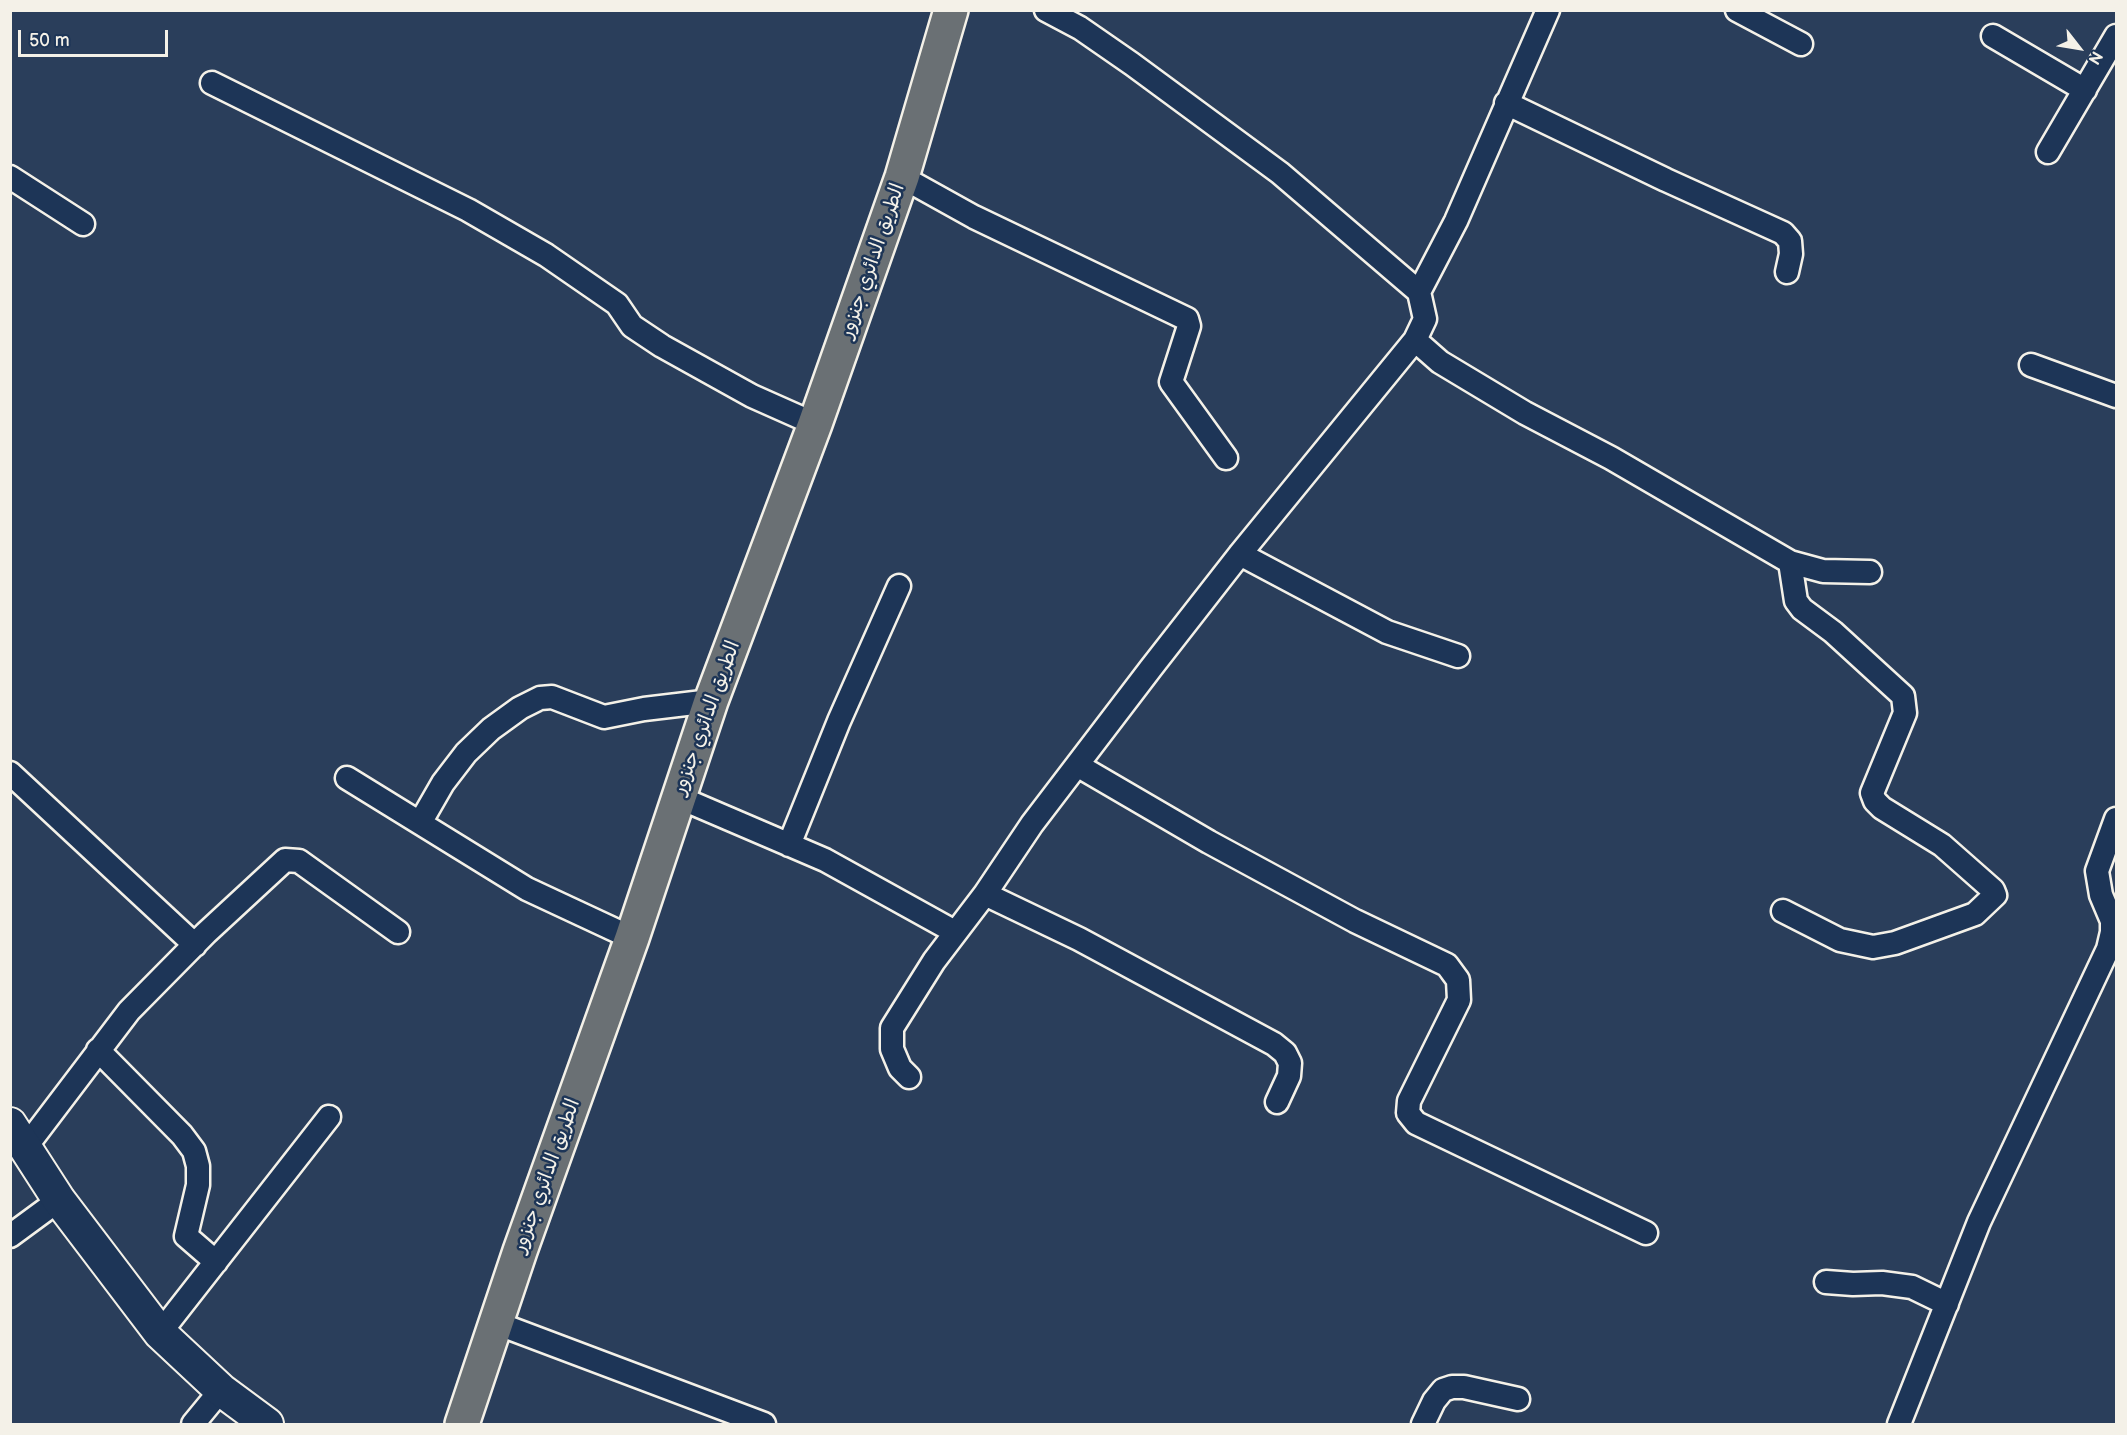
<!DOCTYPE html>
<html>
<head>
<meta charset="utf-8">
<style>
  body { margin:0 }
  #map { position:relative; width:2127px; height:1435px; overflow:hidden; background:#2a3e5b; font-family:"Balsamiq Sans",sans-serif }
  canvas { display:block }
  .frame { position:absolute; inset:0; border:12px solid #f4f1e8; pointer-events:none }
  .north { position:absolute; left:2049px; top:18px; width:60px; height:60px; -webkit-text-stroke:4px #1d3557; paint-order:stroke; rotate:121deg; font-size:16px; font-weight:700; line-height:24px; text-align:center; color:#f4f1e8 }
  .north::after { content:''; display:block; margin:auto; width:21px; height:27px; background:#f4f1e8; clip-path:polygon(50% 0,100% 100%,50% 72%,0 100%) }
  .scale { position:absolute; left:18px; top:30px; width:150px; height:27px; box-sizing:border-box; border:3px solid #f4f1e8; border-top:0; padding-left:8px; font-size:18px; line-height:21px; white-space:nowrap; color:#f4f1e8; -webkit-text-stroke:4px #1d3557; paint-order:stroke }
</style>
</head>
<body>
<div id="map">
<canvas width="2127" height="1435"></canvas>
<div class="frame"></div>
<div class="north">N</div>
<div class="scale">50 m</div>
</div>
<script>
const ctx = document.querySelector('canvas').getContext('2d');
ctx.lineJoin = 'round';
function poly(rows) {
  const path = new Path2D();
  for (const r of rows) {
    path.moveTo(r[0], r[1]);
    for (let i = 2; i < r.length; i += 2) path.lineTo(r[i], r[i + 1]);
  }
  return path;
}
function stroke(path, color, width, dash) {
  ctx.strokeStyle = color;
  ctx.lineWidth = width;
  ctx.lineCap = dash ? 'butt' : 'round';
  ctx.setLineDash(dash || []);
  ctx.stroke(path);
}
function write(font, color, halo, rows, align = 'center') {
  ctx.font = font + ' "Balsamiq Sans","Playpen Sans Arabic",sans-serif';
  ctx.lineWidth = 5;
  ctx.setLineDash([]);
  ctx.textBaseline = 'middle';
  ctx.strokeStyle = halo;
  ctx.fillStyle = color;
  for (const [text, x, y, turn = 0] of rows) {
    ctx.save();
    ctx.translate(x, y);
    ctx.rotate((+turn || 0) * Math.PI / 180);
    ctx.textAlign = isNaN(turn) ? turn : align;
    if (halo) ctx.strokeText(text, 0, 0);
    ctx.fillText(text, 0, 0);
    ctx.restore();
  }
}
const street = poly([
  [1046,10,1080,28,1132,64,1280,173,1419,292,1425,319,1415,340,1440,362,1525,413,1611,458,1790,562,1823,571,1870,572],
  [1737,10,1801,44],
  [1993,36,2085,90],
  [212,83,468,210,546,255,617,304,632,326,662,346,752,396,815,424],
  [1506,103,1666,180,1783,233,1790,241,1791,254,1787,272],
  [2048,152,2116,36],
  [10,177,83,224],
  [902,177,974,217,1187,319,1189,326,1171,382,1226,458],
  [1419,292,1456,221,1548,10],
  [2031,365,2116,396],
  [1240,554,1387,632,1458,656],
  [1077,765,1209,842,1355,921,1447,965,1458,980,1459,1000,1409,1101,1408,1113,1416,1123,1646,1233],
  [10,773,195,945],
  [347,778,527,889,632,938],
  [678,797,825,860,955,932],
  [420,823,443,783,466,753,491,729,520,708,540,698,552,697,604,717,644,709,711,701],
  [789,845,839,721,899,586],
  [985,894,1079,939,1274,1044,1285,1053,1290,1063,1289,1076,1277,1102],
  [1783,911,1840,940,1873,947,1895,943,1975,914,1995,895,1993,890,1942,845,1882,808,1875,801,1872,793,1905,713,1903,696,1833,632,1802,609,1796,601,1790,562],
  [98,1050,182,1135,194,1151,198,1166,198,1185,186,1236,216,1262],
  [909,1077,900,1068,892,1049,892,1028,934,961,985,894,1032,824,1151,668,1240,554,1415,340],
  [25,1148,129,1011,206,933,285,860,299,861,398,932],
  [10,1236,59,1200],
  [1826,1282,1853,1284,1882,1283,1912,1287,1947,1304],
  [496,1323,764,1424],
  [160,1333,329,1117],
  [193,1424,221,1390],
  [1423,1424,1434,1401,1443,1390,1452,1387,1464,1387,1518,1399],
  [1899,1424,1979,1222,2108,949,2112,932,2112,921,2101,895,2097,871,2116,819]
]);
const secondary = poly([
  [10,1124,59,1200,160,1333,221,1390,267,1424]
]);
const primary = poly([
  [462,1424,520,1251,632,938,711,701,815,424,902,177,951,10]
]);
stroke(street, '#f4f1e8', 27);
stroke(secondary, '#f4f1e8', 36);
stroke(primary, '#f4f1e8', 38);
stroke(street, '#1d3557', 22);
stroke(secondary, '#1d3557', 32);
stroke(primary, '#6a7074', 33);
write('20px', '#f4f1e8', '#1d3557', [
  ["الطريق الدائري جنزور",873,261,-71],
  ["الطريق الدائري جنزور",707,718,-70],
  ["الطريق الدائري جنزور",547,1176,-70]
]);
</script>
</body>
</html>
